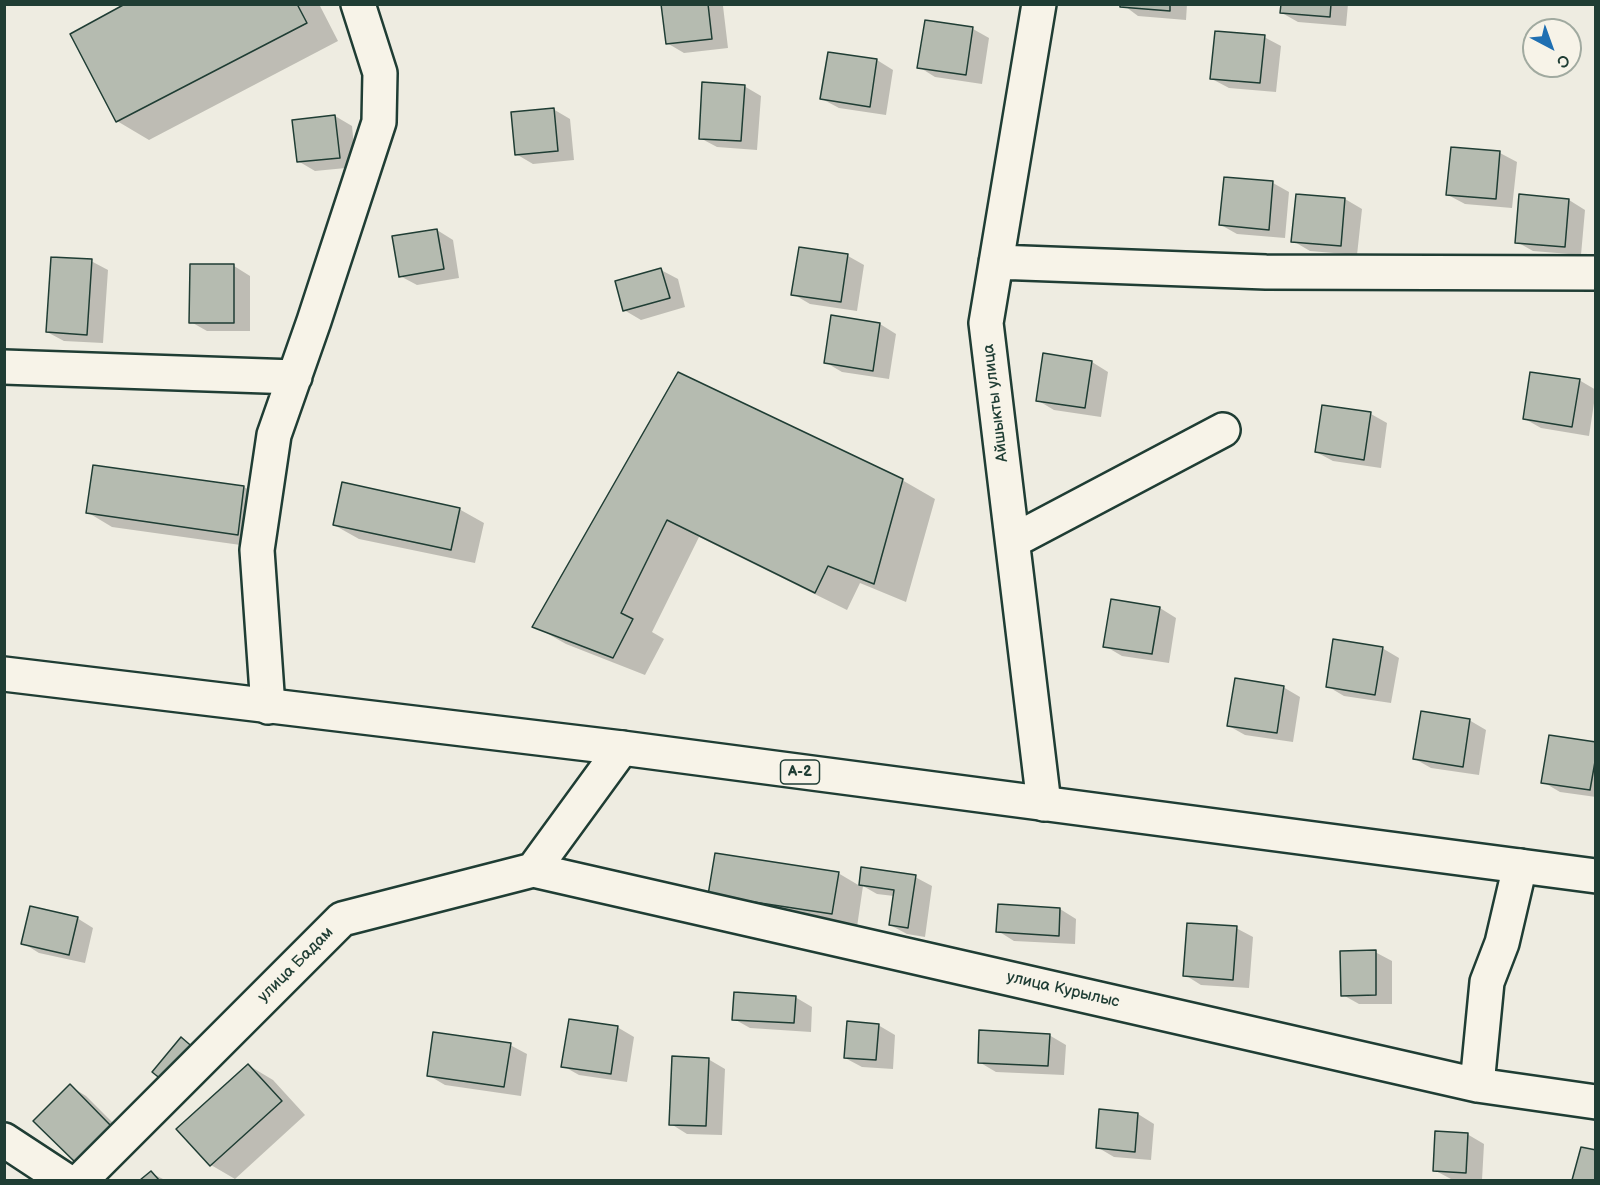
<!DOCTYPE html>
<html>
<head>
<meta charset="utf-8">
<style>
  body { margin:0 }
  #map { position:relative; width:1600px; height:1185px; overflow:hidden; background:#eeece1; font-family:"Balsamiq Sans",sans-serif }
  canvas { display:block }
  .frame { position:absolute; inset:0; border:6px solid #1f3d34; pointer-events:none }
  .north { position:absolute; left:1522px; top:18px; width:60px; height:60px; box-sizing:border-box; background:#f7f3e8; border:2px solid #a1aaa0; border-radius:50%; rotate:139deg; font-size:16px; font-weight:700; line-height:24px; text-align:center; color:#1f3d34 }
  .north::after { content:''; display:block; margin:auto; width:21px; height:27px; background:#1f6fb2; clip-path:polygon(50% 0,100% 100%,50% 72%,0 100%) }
</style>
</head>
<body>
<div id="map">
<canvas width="1600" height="1185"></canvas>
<div class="frame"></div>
<div class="north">С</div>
</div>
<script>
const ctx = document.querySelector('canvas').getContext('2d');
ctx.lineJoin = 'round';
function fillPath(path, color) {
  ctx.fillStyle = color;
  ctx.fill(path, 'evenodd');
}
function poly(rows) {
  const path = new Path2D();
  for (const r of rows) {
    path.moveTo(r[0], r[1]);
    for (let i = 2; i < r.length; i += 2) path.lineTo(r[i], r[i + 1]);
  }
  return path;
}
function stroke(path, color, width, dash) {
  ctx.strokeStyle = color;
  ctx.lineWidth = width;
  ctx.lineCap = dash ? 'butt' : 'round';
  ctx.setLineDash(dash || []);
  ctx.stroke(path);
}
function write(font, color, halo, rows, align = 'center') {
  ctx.font = font + ' "Balsamiq Sans",sans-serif';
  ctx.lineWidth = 5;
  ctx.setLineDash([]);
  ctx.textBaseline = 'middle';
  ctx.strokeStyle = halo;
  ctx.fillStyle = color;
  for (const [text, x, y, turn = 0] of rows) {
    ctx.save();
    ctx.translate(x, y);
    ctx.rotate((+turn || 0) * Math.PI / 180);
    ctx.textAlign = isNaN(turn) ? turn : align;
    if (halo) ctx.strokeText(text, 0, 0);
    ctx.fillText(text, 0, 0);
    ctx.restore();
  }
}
fillPath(poly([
  [129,4,319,4,338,41,149,140,117,121],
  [663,4,720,4,723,6,728,48,684,53,667,43],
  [1122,4,1187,4,1186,20,1138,16],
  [1282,4,1348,4,1346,26,1298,22,1282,13],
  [926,22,973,29,989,38,982,84,935,77,919,67],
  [1264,37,1281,46,1276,92,1229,88,1212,79],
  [877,60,893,70,886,115,839,108,822,99],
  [744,86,761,96,757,150,717,147,700,138],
  [553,109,570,119,574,160,533,164,516,154],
  [335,116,352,126,356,167,315,171,298,161],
  [1452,149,1500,153,1517,162,1512,208,1465,204,1448,195],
  [1273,183,1289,192,1285,238,1237,234,1221,225],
  [1297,196,1345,199,1362,209,1357,255,1310,251,1293,241],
  [1569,200,1585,210,1581,255,1533,251,1517,242],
  [437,230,453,240,459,278,417,285,400,276],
  [800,248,848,256,864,265,857,311,810,304,793,294],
  [91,261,108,270,103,343,64,341,47,332],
  [234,266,250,276,250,331,207,331,191,322],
  [661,270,678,279,685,307,641,320,624,310],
  [832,317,880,324,896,334,889,379,842,372,825,362],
  [1092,362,1108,372,1101,417,1054,410,1037,400],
  [678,374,902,480,935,499,906,602,860,583,847,610,699,537,652,632,664,639,645,675,566,644,534,626],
  [1579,380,1596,390,1589,436,1541,428,1525,419],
  [1323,406,1371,414,1387,423,1381,468,1333,461,1316,452],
  [94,466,244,487,269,502,262,548,112,527,87,512],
  [459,509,484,523,475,563,359,539,334,525],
  [1112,601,1160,608,1176,618,1169,663,1122,656,1105,646],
  [1382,648,1399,658,1391,703,1344,696,1327,686],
  [1283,687,1300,697,1293,742,1245,735,1229,726],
  [1469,720,1486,730,1479,775,1431,768,1415,759],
  [1596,743,1596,797,1560,792,1543,782],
  [862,869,915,877,932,886,925,937,907,934,890,925,894,896,877,894,863,886,857,927,710,895,838,873,860,886],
  [1060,909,1076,919,1075,944,1014,941,998,931],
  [77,918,93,928,85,963,39,953,23,943],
  [1236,928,1253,937,1249,988,1201,985,1185,975],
  [1375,952,1392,961,1392,1004,1359,1004,1343,995],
  [795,997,812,1007,811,1032,750,1028,734,1019],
  [878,1025,895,1035,893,1069,862,1067,845,1058],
  [617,1027,634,1037,627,1082,579,1075,563,1066],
  [1049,1035,1066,1045,1064,1075,996,1072,979,1062],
  [510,1045,527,1054,521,1096,445,1085,428,1075],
  [708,1059,725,1069,722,1135,687,1134,671,1124],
  [248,1065,273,1080,305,1115,235,1179,211,1165],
  [70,1086,86,1096,128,1138,94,1172],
  [1138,1114,1154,1124,1151,1160,1114,1157,1097,1147],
  [1467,1134,1484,1144,1482,1180,1451,1179,1434,1170],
  [151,1173,165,1180,142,1180]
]), '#0003');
const building = poly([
  [125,4,297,4,307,23,116,122,70,34,125,4],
  [661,4,708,4,712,39,666,44,661,4],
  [1120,4,1170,4,1170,11,1120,7,1120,4],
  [1281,4,1331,4,1330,17,1280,13,1281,4],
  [925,20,973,27,966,75,917,68,925,20],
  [1215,31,1265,35,1260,83,1210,79,1215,31],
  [828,52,877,59,870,107,820,99,828,52],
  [702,82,745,85,741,141,699,139,702,82],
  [554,108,558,151,515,155,511,112,554,108],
  [335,115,340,158,297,162,292,120,335,115],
  [1451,147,1500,151,1496,199,1446,195,1451,147],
  [1224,177,1273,181,1269,230,1219,225,1224,177],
  [1296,194,1345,198,1341,246,1291,242,1296,194],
  [1519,194,1569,199,1565,247,1515,243,1519,194],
  [437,229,444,269,399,277,392,236,437,229],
  [799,247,848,254,841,302,791,295,799,247],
  [51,257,92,259,87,335,46,332,51,257],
  [190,264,234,264,234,323,189,323,190,264],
  [661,268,670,298,623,311,615,281,661,268],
  [831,315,880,323,873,371,824,363,831,315],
  [1043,353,1092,361,1085,408,1036,401,1043,353],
  [678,372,903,479,874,584,828,566,815,593,667,520,621,613,633,619,613,658,532,627,678,372],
  [1530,372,1580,379,1572,427,1523,419,1530,372],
  [1322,405,1371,412,1364,460,1315,452,1322,405],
  [93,465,244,486,238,535,86,513,93,465],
  [342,482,460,508,451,550,333,525,342,482],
  [1111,599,1160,607,1152,654,1103,647,1111,599],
  [1333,639,1383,647,1375,695,1326,687,1333,639],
  [1235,678,1284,686,1277,733,1227,726,1235,678],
  [1421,711,1470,719,1463,767,1413,759,1421,711],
  [1549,735,1596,742,1596,756,1590,790,1541,783,1549,735],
  [715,853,839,872,832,914,708,895,715,853],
  [861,867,916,875,908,928,889,925,894,890,859,885,861,867],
  [998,904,1060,908,1059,936,996,932,998,904],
  [30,906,78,917,69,955,21,944,30,906],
  [1187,923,1237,926,1233,980,1183,976,1187,923],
  [1376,950,1376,995,1341,996,1340,951,1376,950],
  [734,992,796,996,794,1023,732,1020,734,992],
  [569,1019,618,1026,611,1074,561,1067,569,1019],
  [847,1021,879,1024,876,1060,844,1058,847,1021],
  [979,1030,1050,1034,1048,1066,978,1063,979,1030],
  [433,1032,511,1043,504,1087,427,1076,433,1032],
  [181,1037,196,1050,167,1084,152,1072,181,1037],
  [672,1056,709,1058,706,1126,669,1125,672,1056],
  [248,1064,282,1101,210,1166,176,1129,248,1064],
  [70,1084,113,1128,77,1164,33,1121,70,1084],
  [1099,1109,1138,1113,1135,1152,1096,1148,1099,1109],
  [1435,1131,1468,1133,1466,1173,1433,1171,1435,1131],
  [1581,1147,1596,1150,1596,1180,1572,1180,1581,1147],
  [151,1171,159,1180,140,1180,151,1171]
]);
fillPath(building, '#b5bbb0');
stroke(building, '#1f3d34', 1.5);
const minor = poly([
  [1039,4,986,323,1044,804],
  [996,262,1266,272,1596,273],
  [4,367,295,377],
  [1013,541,1223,430],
  [268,707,257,550,274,435,314,321,379,122,380,73,358,4],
  [533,870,1477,1085,1596,1102],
  [1477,1085,1487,982,1502,943,1520,866],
  [4,1140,65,1180],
  [81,1180,342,919,533,870,622,748]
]);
const highway = poly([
  [4,674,622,748,1596,876]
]);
stroke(minor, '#1f3d34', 38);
stroke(highway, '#1f3d34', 38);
stroke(minor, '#f7f3e8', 33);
stroke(highway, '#f7f3e8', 33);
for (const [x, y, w] of [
  [800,772,39]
]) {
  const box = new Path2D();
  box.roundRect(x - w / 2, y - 12, w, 24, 4.5);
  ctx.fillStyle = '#f7f3e8';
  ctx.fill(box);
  stroke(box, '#1f3d34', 1.5);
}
write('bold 15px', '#1f3d34', null, [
  ["A-2",800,772]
]);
write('16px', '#1f3d34', '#f7f3e8', [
  ["Айшыкты улица",996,403,-97],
  ["улица Бадам",296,965,-45],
  ["улица Курылыс",1063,990,13]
]);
</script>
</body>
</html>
